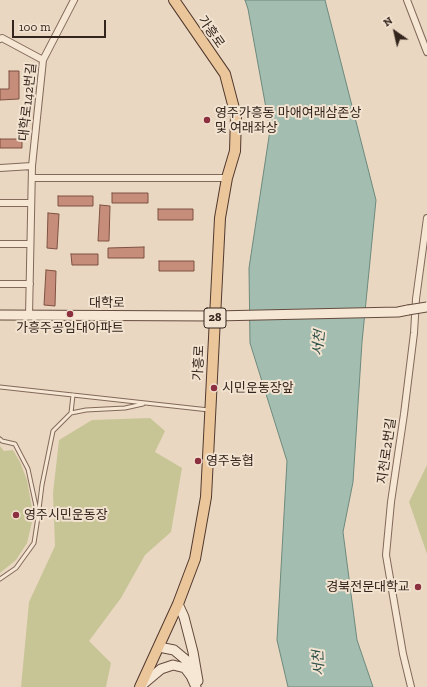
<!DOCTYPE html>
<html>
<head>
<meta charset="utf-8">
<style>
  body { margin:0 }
  #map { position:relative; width:427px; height:687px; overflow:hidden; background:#ead7c1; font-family:"Zilla Slab",serif }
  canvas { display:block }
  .north { position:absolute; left:375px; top:12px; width:40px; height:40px; -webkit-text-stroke:3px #f2e3d0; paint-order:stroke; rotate:326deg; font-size:11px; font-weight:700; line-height:16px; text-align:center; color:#33241d }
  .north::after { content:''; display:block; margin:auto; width:14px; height:18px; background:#33241d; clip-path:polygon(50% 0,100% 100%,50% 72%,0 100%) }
  .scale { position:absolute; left:12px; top:20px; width:94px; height:18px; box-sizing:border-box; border:2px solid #33241d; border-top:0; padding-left:5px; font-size:12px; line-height:14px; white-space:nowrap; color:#33241d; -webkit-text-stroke:3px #f2e3d0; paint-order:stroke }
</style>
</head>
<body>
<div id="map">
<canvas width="427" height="687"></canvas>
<div class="north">N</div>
<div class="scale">100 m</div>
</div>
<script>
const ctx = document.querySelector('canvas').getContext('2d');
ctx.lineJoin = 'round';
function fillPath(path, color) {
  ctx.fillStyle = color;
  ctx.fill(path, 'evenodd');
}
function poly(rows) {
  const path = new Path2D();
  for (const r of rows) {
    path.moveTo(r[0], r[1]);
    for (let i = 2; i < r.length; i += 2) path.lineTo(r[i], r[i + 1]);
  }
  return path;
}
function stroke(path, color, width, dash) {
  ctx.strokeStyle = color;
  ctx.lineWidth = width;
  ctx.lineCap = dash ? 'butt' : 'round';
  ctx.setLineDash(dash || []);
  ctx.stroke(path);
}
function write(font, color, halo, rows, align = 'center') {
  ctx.font = font + ' "Zilla Slab","Noto Sans KR",serif';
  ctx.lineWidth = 4;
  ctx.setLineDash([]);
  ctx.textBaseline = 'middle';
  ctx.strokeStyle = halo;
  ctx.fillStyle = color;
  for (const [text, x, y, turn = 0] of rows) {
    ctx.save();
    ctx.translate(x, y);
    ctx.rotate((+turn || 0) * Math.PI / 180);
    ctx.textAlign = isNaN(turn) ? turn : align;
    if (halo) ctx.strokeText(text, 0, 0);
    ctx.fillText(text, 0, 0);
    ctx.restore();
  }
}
fillPath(poly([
  [150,418,165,431,155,452,182,468,171,532,145,555,121,598,89,641,111,663,106,687,21,687,29,602,55,546,53,493,59,440,92,420],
  [0,446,4,451,13,450,20,462,27,480,32,508,32,522,27,543,16,560,0,573],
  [427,465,427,554,409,502]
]), '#c7c596');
const water = poly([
  [245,0,325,0,376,200,362,342,353,482,343,532,357,640,373,687,288,687,277,640,287,461,250,343,249,268,270,130,248,9,245,0]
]);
fillPath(water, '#a3bdb1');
stroke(water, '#6c8a7d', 1);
const building = poly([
  [9,71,19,71,19,99,0,100,0,89,9,89,9,71],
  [0,139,22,139,22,148,0,148,0,139],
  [112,193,148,193,148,203,112,203,112,193],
  [58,196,93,196,93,206,58,206,58,196],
  [100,205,110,206,109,241,98,241,100,205],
  [158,209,193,209,193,220,158,220,158,209],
  [48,213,59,214,57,249,47,248,48,213],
  [144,247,144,258,108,258,108,248,144,247],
  [71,254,98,254,98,265,72,265,71,254],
  [159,261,194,261,194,271,159,271,159,261],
  [46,270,56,271,55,306,44,305,46,270]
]);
fillPath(building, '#c58d7a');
stroke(building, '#7f5142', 1);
const lane = poly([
  [0,387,209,410],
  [71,413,73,395],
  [0,439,2,441,15,444,28,469,37,511],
  [38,517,42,485,53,431,71,413,86,410,125,408,143,404],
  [0,579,16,568,34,543,38,517]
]);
const street = poly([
  [407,0,427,52],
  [0,39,2,38,43,60],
  [32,166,43,60,74,0],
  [0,168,32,166,29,316],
  [32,178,227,178],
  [0,203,31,203],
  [0,244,30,244],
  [0,284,30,284],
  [411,687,403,654,386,555,391,502,404,414,414,333,416,299,427,218]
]);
const secondary = poly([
  [0,315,215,316,398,312,408,310],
  [178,604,184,617,193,652,198,681],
  [159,647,174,650,192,665,194,670],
  [142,685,161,669,173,665,185,668,191,676,196,687]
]);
const primary = poly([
  [140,687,178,604,195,559,206,497,220,218,227,178,235,151,236,116,225,74,174,0]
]);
stroke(lane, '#82695a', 5);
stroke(street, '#82695a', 8);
stroke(secondary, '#644b3d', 11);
stroke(primary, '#50392e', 12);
stroke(lane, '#f6e6d4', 3);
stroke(street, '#f6e6d4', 6);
stroke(secondary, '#f6e6d4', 9);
stroke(primary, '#ebc69b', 10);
const secondaryBridge = poly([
  [408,310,427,307]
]);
stroke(secondaryBridge, '#644b3d', 11, []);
stroke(secondaryBridge, '#f6e6d4', 9);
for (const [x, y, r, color] of [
  [207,120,4,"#8c2f3e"],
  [70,314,4,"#8c2f3e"],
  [214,388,4,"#8c2f3e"],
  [198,461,4,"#8c2f3e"],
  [16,515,4,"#8c2f3e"],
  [418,587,4,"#8c2f3e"]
]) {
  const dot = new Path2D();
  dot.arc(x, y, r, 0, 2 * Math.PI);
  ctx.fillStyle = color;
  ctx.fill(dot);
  stroke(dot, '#f2e3d0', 1.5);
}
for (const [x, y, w] of [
  [215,318,22]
]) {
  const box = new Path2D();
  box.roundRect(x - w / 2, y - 10, w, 20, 3);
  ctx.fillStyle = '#f2e3d0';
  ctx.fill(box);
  stroke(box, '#33241d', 1);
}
write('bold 12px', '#33241d', null, [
  ["28",215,318]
]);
write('13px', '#33241d', '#f2e3d0', [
  ["가흥로",211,32,55],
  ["대학로142번길",28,102,-84],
  ["대학로",107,303],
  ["가흥로",199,363,-87],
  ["지천로2번길",387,451,-82]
]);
write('13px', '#33241d', '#f2e3d0', [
  ["영주가흥동 마애여래삼존상",215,113],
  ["및 여래좌상",215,128],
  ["가흥주공임대아파트",70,328,"center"],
  ["시민운동장앞",222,388],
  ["영주농협",206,461],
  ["영주시민운동장",24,515],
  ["경북전문대학교",410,587,"right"]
], 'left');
write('italic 14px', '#2e514a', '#f2e3d0', [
  ["서천",319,343,-84],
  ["서천",319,663,-93]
]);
</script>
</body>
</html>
